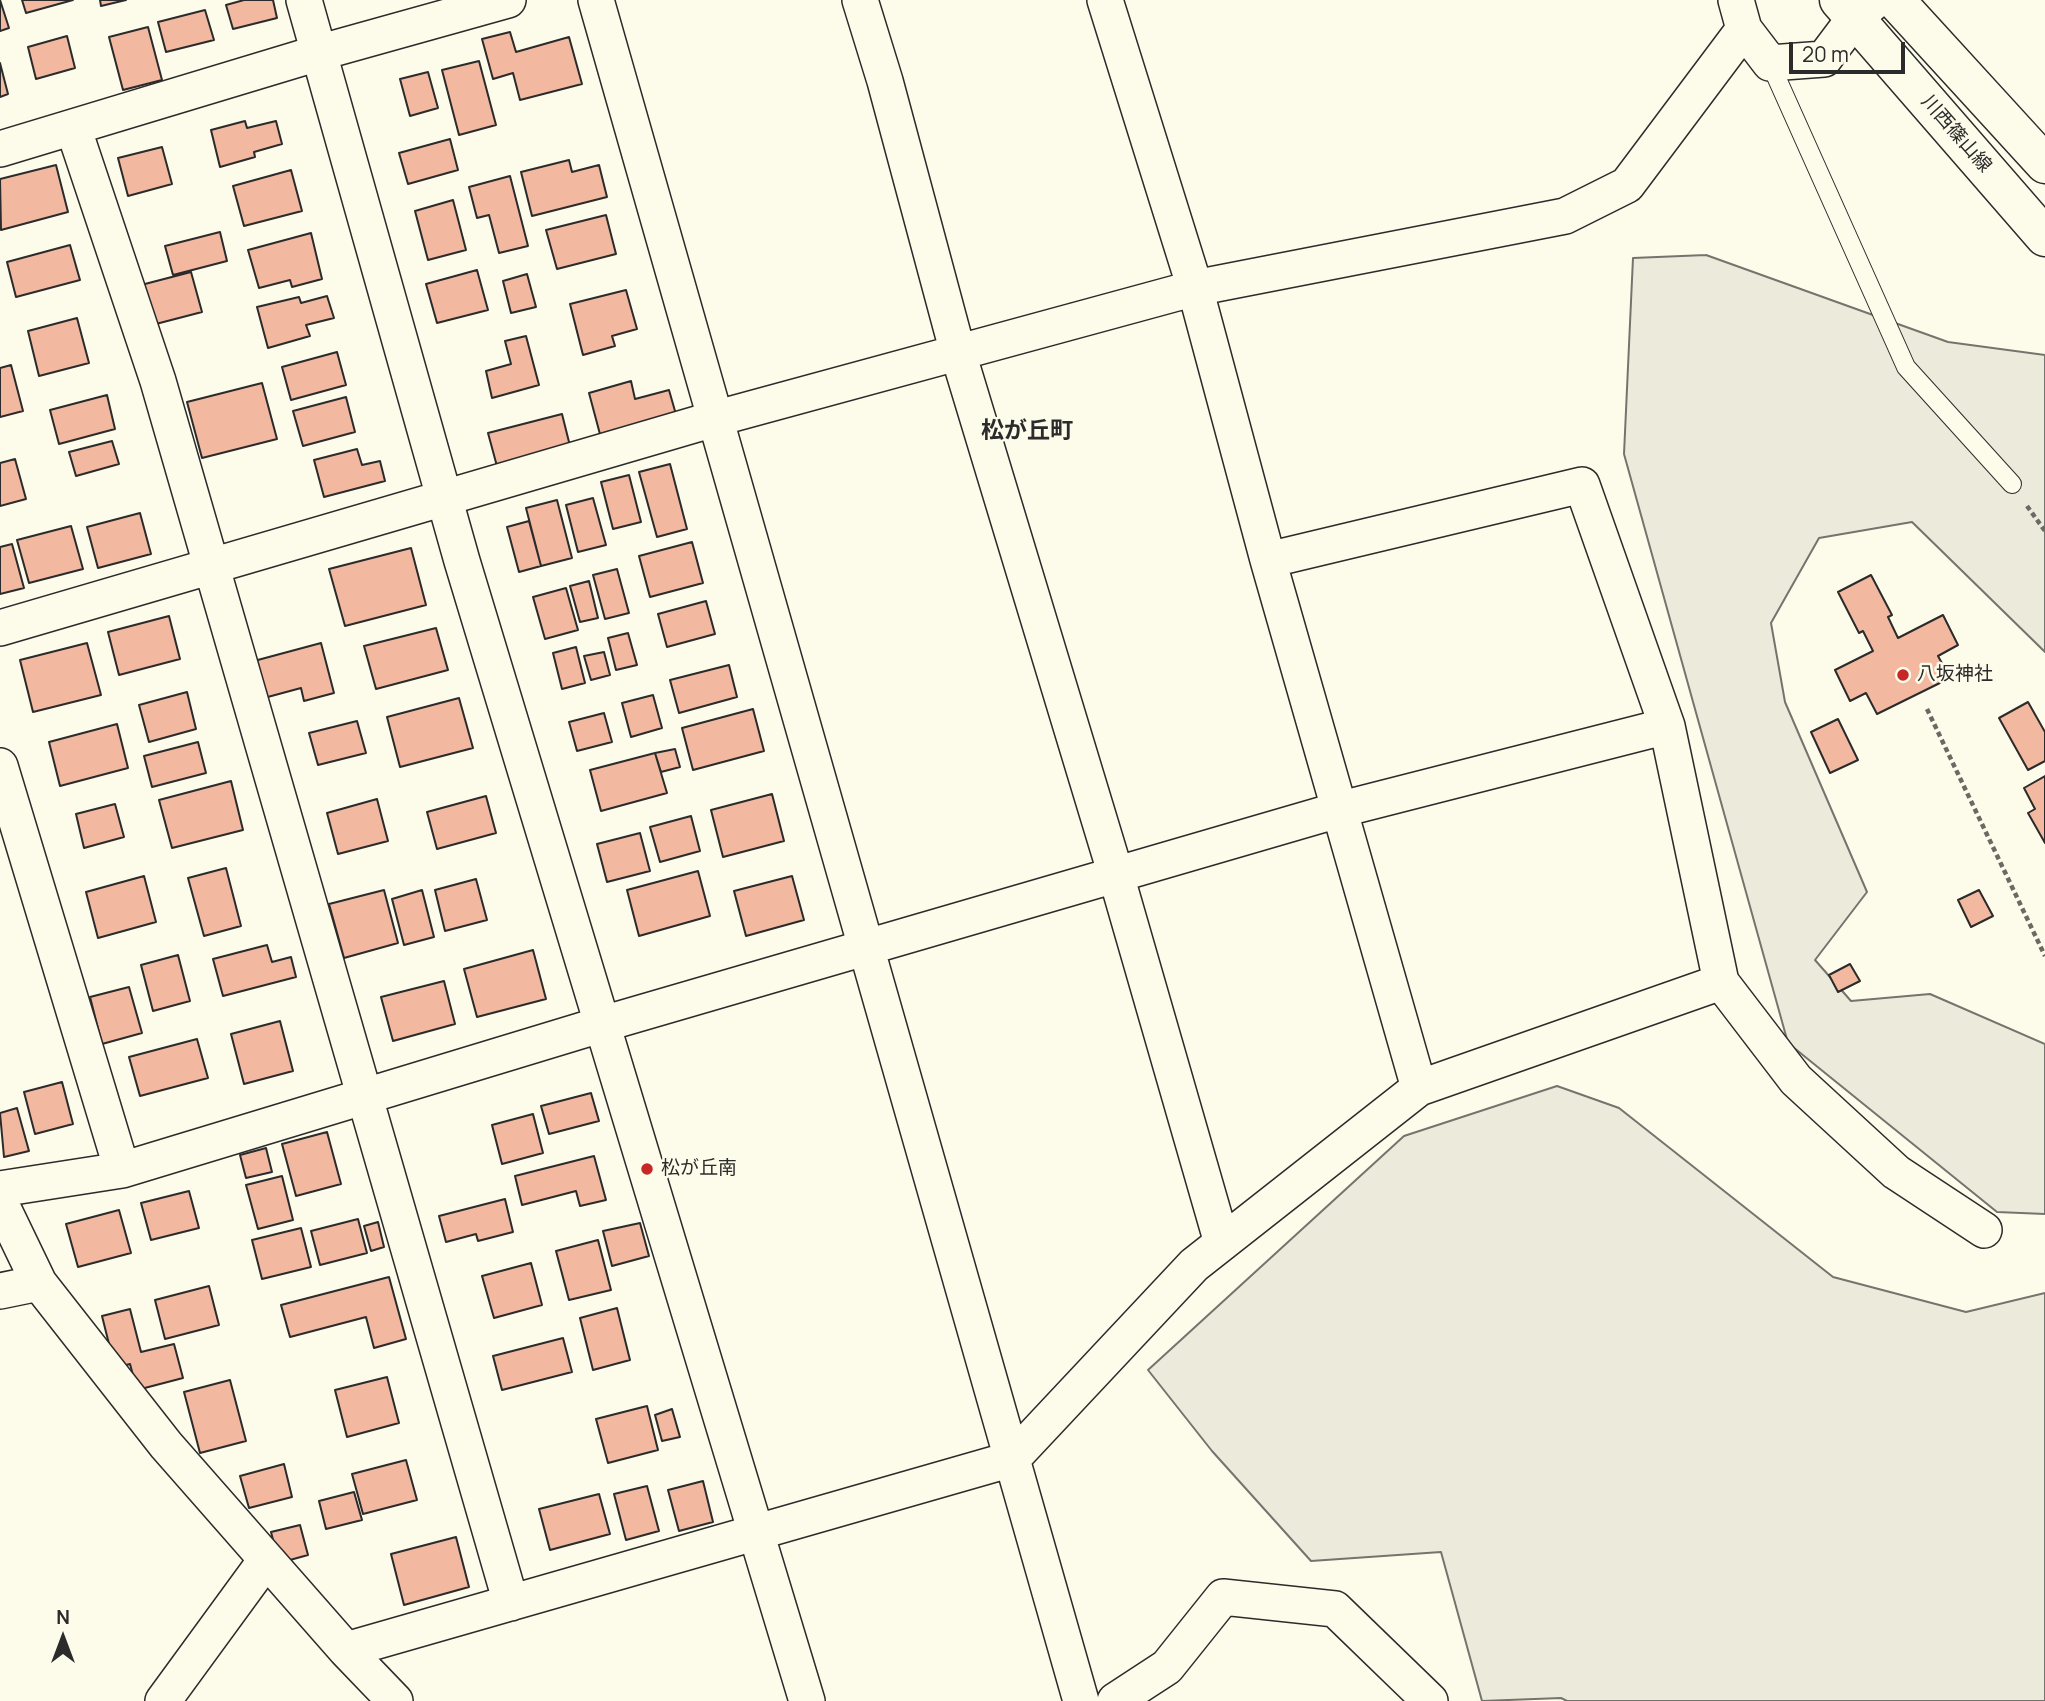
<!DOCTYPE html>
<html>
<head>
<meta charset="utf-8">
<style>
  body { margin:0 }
  #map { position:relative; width:2045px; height:1701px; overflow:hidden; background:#fdfbea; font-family:Manrope,sans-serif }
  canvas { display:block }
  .north { position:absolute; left:28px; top:1603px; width:70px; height:70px; -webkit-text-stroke:5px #fdfbea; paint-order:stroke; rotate:0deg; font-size:19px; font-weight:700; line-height:28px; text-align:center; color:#2b2b2b }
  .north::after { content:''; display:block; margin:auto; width:24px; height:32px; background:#2b2b2b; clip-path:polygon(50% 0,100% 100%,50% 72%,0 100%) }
  .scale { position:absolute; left:1789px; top:42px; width:116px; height:32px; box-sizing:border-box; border:4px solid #2b2b2b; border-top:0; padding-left:9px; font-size:21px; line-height:24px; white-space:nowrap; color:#2b2b2b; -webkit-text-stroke:5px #fdfbea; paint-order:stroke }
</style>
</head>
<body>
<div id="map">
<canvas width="2045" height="1701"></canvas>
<div class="north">N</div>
<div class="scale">20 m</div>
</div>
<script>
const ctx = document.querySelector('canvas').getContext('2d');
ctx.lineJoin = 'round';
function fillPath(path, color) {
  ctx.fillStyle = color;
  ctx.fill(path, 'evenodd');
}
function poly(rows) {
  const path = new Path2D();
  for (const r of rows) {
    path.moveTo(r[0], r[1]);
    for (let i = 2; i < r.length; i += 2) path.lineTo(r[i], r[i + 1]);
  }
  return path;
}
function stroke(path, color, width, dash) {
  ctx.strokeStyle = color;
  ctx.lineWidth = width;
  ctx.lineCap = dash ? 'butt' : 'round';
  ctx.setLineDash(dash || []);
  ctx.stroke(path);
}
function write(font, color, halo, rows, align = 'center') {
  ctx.font = font + ' Manrope,"Noto Sans JP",sans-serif';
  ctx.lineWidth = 5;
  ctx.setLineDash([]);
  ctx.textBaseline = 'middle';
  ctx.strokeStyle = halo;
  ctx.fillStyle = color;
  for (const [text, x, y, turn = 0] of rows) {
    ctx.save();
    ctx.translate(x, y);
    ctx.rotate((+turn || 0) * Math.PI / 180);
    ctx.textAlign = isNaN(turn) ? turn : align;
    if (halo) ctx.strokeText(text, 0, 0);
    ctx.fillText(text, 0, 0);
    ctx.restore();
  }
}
const green = poly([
  [1706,255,1948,342,2045,355,2045,652,1912,522,1819,538,1771,623,1785,702,1867,892,1815,960,1851,1001,1930,994,2045,1044,2045,1214,1997,1212,1788,1043,1624,454,1633,258,1706,255],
  [1557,1086,1619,1108,1833,1277,1966,1312,2045,1293,2045,1701,1567,1701,1561,1698,1482,1701,1441,1552,1311,1561,1212,1451,1148,1370,1404,1136,1557,1086]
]);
fillPath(green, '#ecebdb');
stroke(green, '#74746e', 2);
const building = poly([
  [0,0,9,28,0,31,0,0],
  [22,0,73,0,26,13,22,0],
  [100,0,126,0,101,6,100,0],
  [244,0,273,0,277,18,233,29,226,5,244,0],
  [205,10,214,40,166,52,158,22,205,10],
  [148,27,162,80,123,90,109,37,148,27],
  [510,32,516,52,569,37,582,84,520,100,513,73,493,79,482,39,510,32],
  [67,36,75,68,36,79,28,47,67,36],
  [479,61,496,125,459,135,442,70,479,61],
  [0,63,8,94,0,97,0,63],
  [428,72,438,108,410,116,400,79,428,72],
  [245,121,247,128,276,121,282,144,254,152,255,157,220,167,211,130,245,121],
  [450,139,458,170,408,184,399,153,450,139],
  [162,147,172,184,128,196,118,158,162,147],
  [569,160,572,172,599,165,607,197,532,216,521,172,569,160],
  [56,165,68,212,1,230,0,179,56,165],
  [291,170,302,211,244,226,233,186,291,170],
  [510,176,528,246,499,253,489,215,477,218,469,187,510,176],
  [453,200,466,250,428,260,415,211,453,200],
  [606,215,616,254,557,269,546,230,606,215],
  [220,232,227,261,173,275,165,246,220,232],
  [311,233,322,279,292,287,290,280,259,288,248,250,311,233],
  [70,245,80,280,16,297,7,262,70,245],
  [477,270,488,310,437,323,426,284,477,270],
  [191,272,202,312,152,325,141,285,191,272],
  [527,274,536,307,511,313,503,281,527,274],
  [626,290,637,329,612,336,615,346,583,355,570,304,626,290],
  [327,296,334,318,306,325,310,336,268,348,257,307,299,297,301,303,327,296],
  [77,318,89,363,39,376,28,331,77,318],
  [526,336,539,385,492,398,486,371,511,364,505,341,526,336],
  [337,352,346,385,291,400,282,367,337,352],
  [11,365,23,411,0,417,0,368,11,365],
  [631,381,635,399,669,390,677,418,601,438,589,393,631,381],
  [262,383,277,439,202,458,187,402,262,383],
  [107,395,115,429,59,444,50,410,107,395],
  [346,397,355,432,303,446,293,411,346,397],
  [562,414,571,450,498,470,488,433,562,414],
  [112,441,119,464,76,476,69,452,112,441],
  [357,449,362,465,380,461,385,481,324,497,314,460,357,449],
  [15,459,26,499,0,506,0,463,15,459],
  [670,464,687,529,657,537,639,472,670,464],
  [629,475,641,522,613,529,601,482,629,475],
  [593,498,606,545,578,552,566,505,593,498],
  [557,500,572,558,541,566,526,508,557,500],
  [140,513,151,554,98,568,87,527,140,513],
  [529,521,541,566,519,572,507,527,529,521],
  [71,526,83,569,29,583,17,540,71,526],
  [692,542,703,583,650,597,639,556,692,542],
  [12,544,24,588,0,594,0,547,12,544],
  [411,548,426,605,345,626,329,569,411,548],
  [617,569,629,613,605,619,593,575,617,569],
  [1871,575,1892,615,1888,617,1898,638,1943,615,1958,645,1938,656,1950,678,1877,714,1866,693,1850,701,1835,670,1873,651,1863,631,1859,633,1838,592,1871,575],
  [589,581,598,618,580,622,570,586,589,581],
  [566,588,578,630,545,639,533,597,566,588],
  [706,601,715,634,667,647,658,614,706,601],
  [169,616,180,659,119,675,108,632,169,616],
  [436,628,448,670,376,689,364,646,436,628],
  [628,633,637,665,616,670,608,638,628,633],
  [87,643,101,695,33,712,20,660,87,643],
  [321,643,334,693,304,701,301,688,264,698,254,661,321,643],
  [576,647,585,683,562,689,553,653,576,647],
  [604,652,610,675,591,680,584,656,604,652],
  [729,665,737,697,679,713,670,680,729,665],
  [187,692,196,729,149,742,139,705,187,692],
  [653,695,662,728,631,737,622,703,653,695],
  [459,698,473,748,400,767,387,717,459,698],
  [2028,702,2045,732,2045,761,2028,770,1999,718,2028,702],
  [753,709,764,751,693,770,682,728,753,709],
  [604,713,612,742,577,751,569,722,604,713],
  [1838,719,1858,760,1830,773,1811,732,1838,719],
  [357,721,366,753,318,765,309,733,357,721],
  [117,724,128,768,60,786,49,742,117,724],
  [198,742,206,773,152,787,144,756,198,742],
  [675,749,680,767,661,772,655,753,675,749],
  [655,753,667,793,601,811,590,770,655,753],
  [2045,776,2045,843,2028,813,2035,809,2024,788,2045,776],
  [231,781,243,830,172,848,159,800,231,781],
  [772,794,784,841,723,857,711,810,772,794],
  [486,796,496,833,437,849,427,812,486,796],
  [377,799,388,841,338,854,327,813,377,799],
  [115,804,124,837,84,848,76,814,115,804],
  [691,816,700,851,660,862,650,827,691,816],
  [640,833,650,871,607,882,597,844,640,833],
  [226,868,241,926,204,936,188,878,226,868],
  [698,871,710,916,639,936,627,890,698,871],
  [144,876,156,922,98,938,86,892,144,876],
  [792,876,804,920,746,936,734,891,792,876],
  [476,879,487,920,445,931,435,890,476,879],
  [384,890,398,943,344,958,329,904,384,890],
  [422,890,434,937,404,945,392,899,422,890],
  [1979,890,1993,916,1971,927,1958,900,1979,890],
  [267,945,272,962,291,957,296,977,223,996,213,959,267,945],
  [533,950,546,999,477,1017,464,969,533,950],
  [178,955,190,1001,153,1011,141,965,178,955],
  [1850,964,1860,981,1838,992,1829,975,1850,964],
  [444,981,455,1024,393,1041,381,997,444,981],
  [129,987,142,1033,102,1044,90,997,129,987],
  [280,1021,293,1071,244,1084,231,1034,280,1021],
  [197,1039,208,1078,140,1096,129,1057,197,1039],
  [62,1082,73,1124,35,1134,24,1092,62,1082],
  [591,1093,599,1121,549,1134,541,1106,591,1093],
  [17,1108,29,1151,4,1157,0,1113,17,1108],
  [533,1114,543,1153,502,1164,492,1125,533,1114],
  [327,1132,341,1184,296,1196,282,1144,327,1132],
  [266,1148,272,1172,246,1178,240,1155,266,1148],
  [594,1156,606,1200,580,1206,576,1191,522,1205,515,1176,594,1156],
  [282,1176,293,1220,258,1229,246,1185,282,1176],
  [189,1191,199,1228,151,1240,141,1203,189,1191],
  [505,1199,513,1232,478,1241,476,1234,446,1242,439,1216,505,1199],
  [119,1210,131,1253,78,1267,66,1224,119,1210],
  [358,1219,367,1253,320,1265,311,1231,358,1219],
  [378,1222,384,1247,371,1251,364,1226,378,1222],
  [640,1223,649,1256,612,1266,603,1231,640,1223],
  [301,1228,311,1267,262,1279,252,1240,301,1228],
  [598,1240,611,1290,569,1300,556,1251,598,1240],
  [531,1263,542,1305,494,1318,482,1276,531,1263],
  [389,1277,406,1339,374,1348,366,1317,290,1337,281,1305,389,1277],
  [209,1286,219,1325,165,1339,155,1300,209,1286],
  [617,1308,630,1360,593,1370,580,1318,617,1308],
  [130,1309,141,1352,174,1344,183,1378,137,1390,130,1364,115,1368,102,1316,130,1309],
  [563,1338,572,1372,502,1390,493,1356,563,1338],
  [387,1377,399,1423,347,1437,335,1390,387,1377],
  [230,1380,246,1441,200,1453,184,1392,230,1380],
  [647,1406,658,1450,608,1463,596,1419,647,1406],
  [672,1409,680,1437,662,1441,655,1415,672,1409],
  [406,1460,417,1500,363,1514,352,1474,406,1460],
  [284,1464,292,1497,249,1508,240,1476,284,1464],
  [703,1481,713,1522,679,1531,668,1490,703,1481],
  [647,1486,659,1531,626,1540,614,1494,647,1486],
  [354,1492,362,1520,326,1529,319,1501,354,1492],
  [599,1494,610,1534,550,1550,539,1509,599,1494],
  [300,1525,308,1555,279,1563,271,1532,300,1525],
  [456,1537,469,1587,404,1605,391,1554,456,1537]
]);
fillPath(building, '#f2b8a0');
stroke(building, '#2b2b2b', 2);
const service = poly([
  [1770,63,1906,367,2012,484]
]);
const minor = poly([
  [304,0,462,561,807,1701],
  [596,0,1081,1701],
  [860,0,885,81,958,353,1116,875,1222,1243],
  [1105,0,1195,288,1268,560,1419,1088],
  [1736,0,1744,29,1770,63,1824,59,1854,19,1876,0],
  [73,127,158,381,511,1603],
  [0,149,318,53,508,0],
  [1268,560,1582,485,1667,726],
  [0,628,714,419,1195,288,1565,216,1627,185,1744,29],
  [0,766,122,1170],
  [1721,982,1796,1080,1896,1172,1984,1230],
  [0,1189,122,1170,603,1024,1338,810,1667,726,1721,982,1419,1088,1194,1265,1012,1459,346,1650,395,1701],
  [0,1202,39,1283,0,1291],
  [39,1283,166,1445,346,1650],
  [163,1701,266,1560],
  [1115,1701,1167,1667,1223,1597,1335,1609,1430,1701]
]);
const primary = poly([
  [1839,0,2045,237],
  [1895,0,2045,164]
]);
stroke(service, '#2b2b2b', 20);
stroke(minor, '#2b2b2b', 38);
stroke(primary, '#2b2b2b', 41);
stroke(poly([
  [2027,506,2045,531],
  [1927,709,2045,956]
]), '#6a6964', 4.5, [5, 3.5]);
stroke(service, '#fdfbea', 18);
stroke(minor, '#fdfbea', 35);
stroke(primary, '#fdfbea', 38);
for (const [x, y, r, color] of [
  [1903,675,7,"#c62828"],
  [647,1169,7,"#c62828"]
]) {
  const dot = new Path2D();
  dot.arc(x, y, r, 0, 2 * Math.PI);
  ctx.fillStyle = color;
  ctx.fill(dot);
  stroke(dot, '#fdfbea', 2.5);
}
write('19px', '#2b2b2b', '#fdfbea', [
  ["川西篠山線",1956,134,49]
]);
write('19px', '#2b2b2b', '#fdfbea', [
  ["八坂神社",1917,675],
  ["松が丘南",661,1169]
], 'left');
write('bold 23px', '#2b2b2b', '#fdfbea', [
  ["松が丘町",1027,432]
]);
</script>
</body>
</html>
